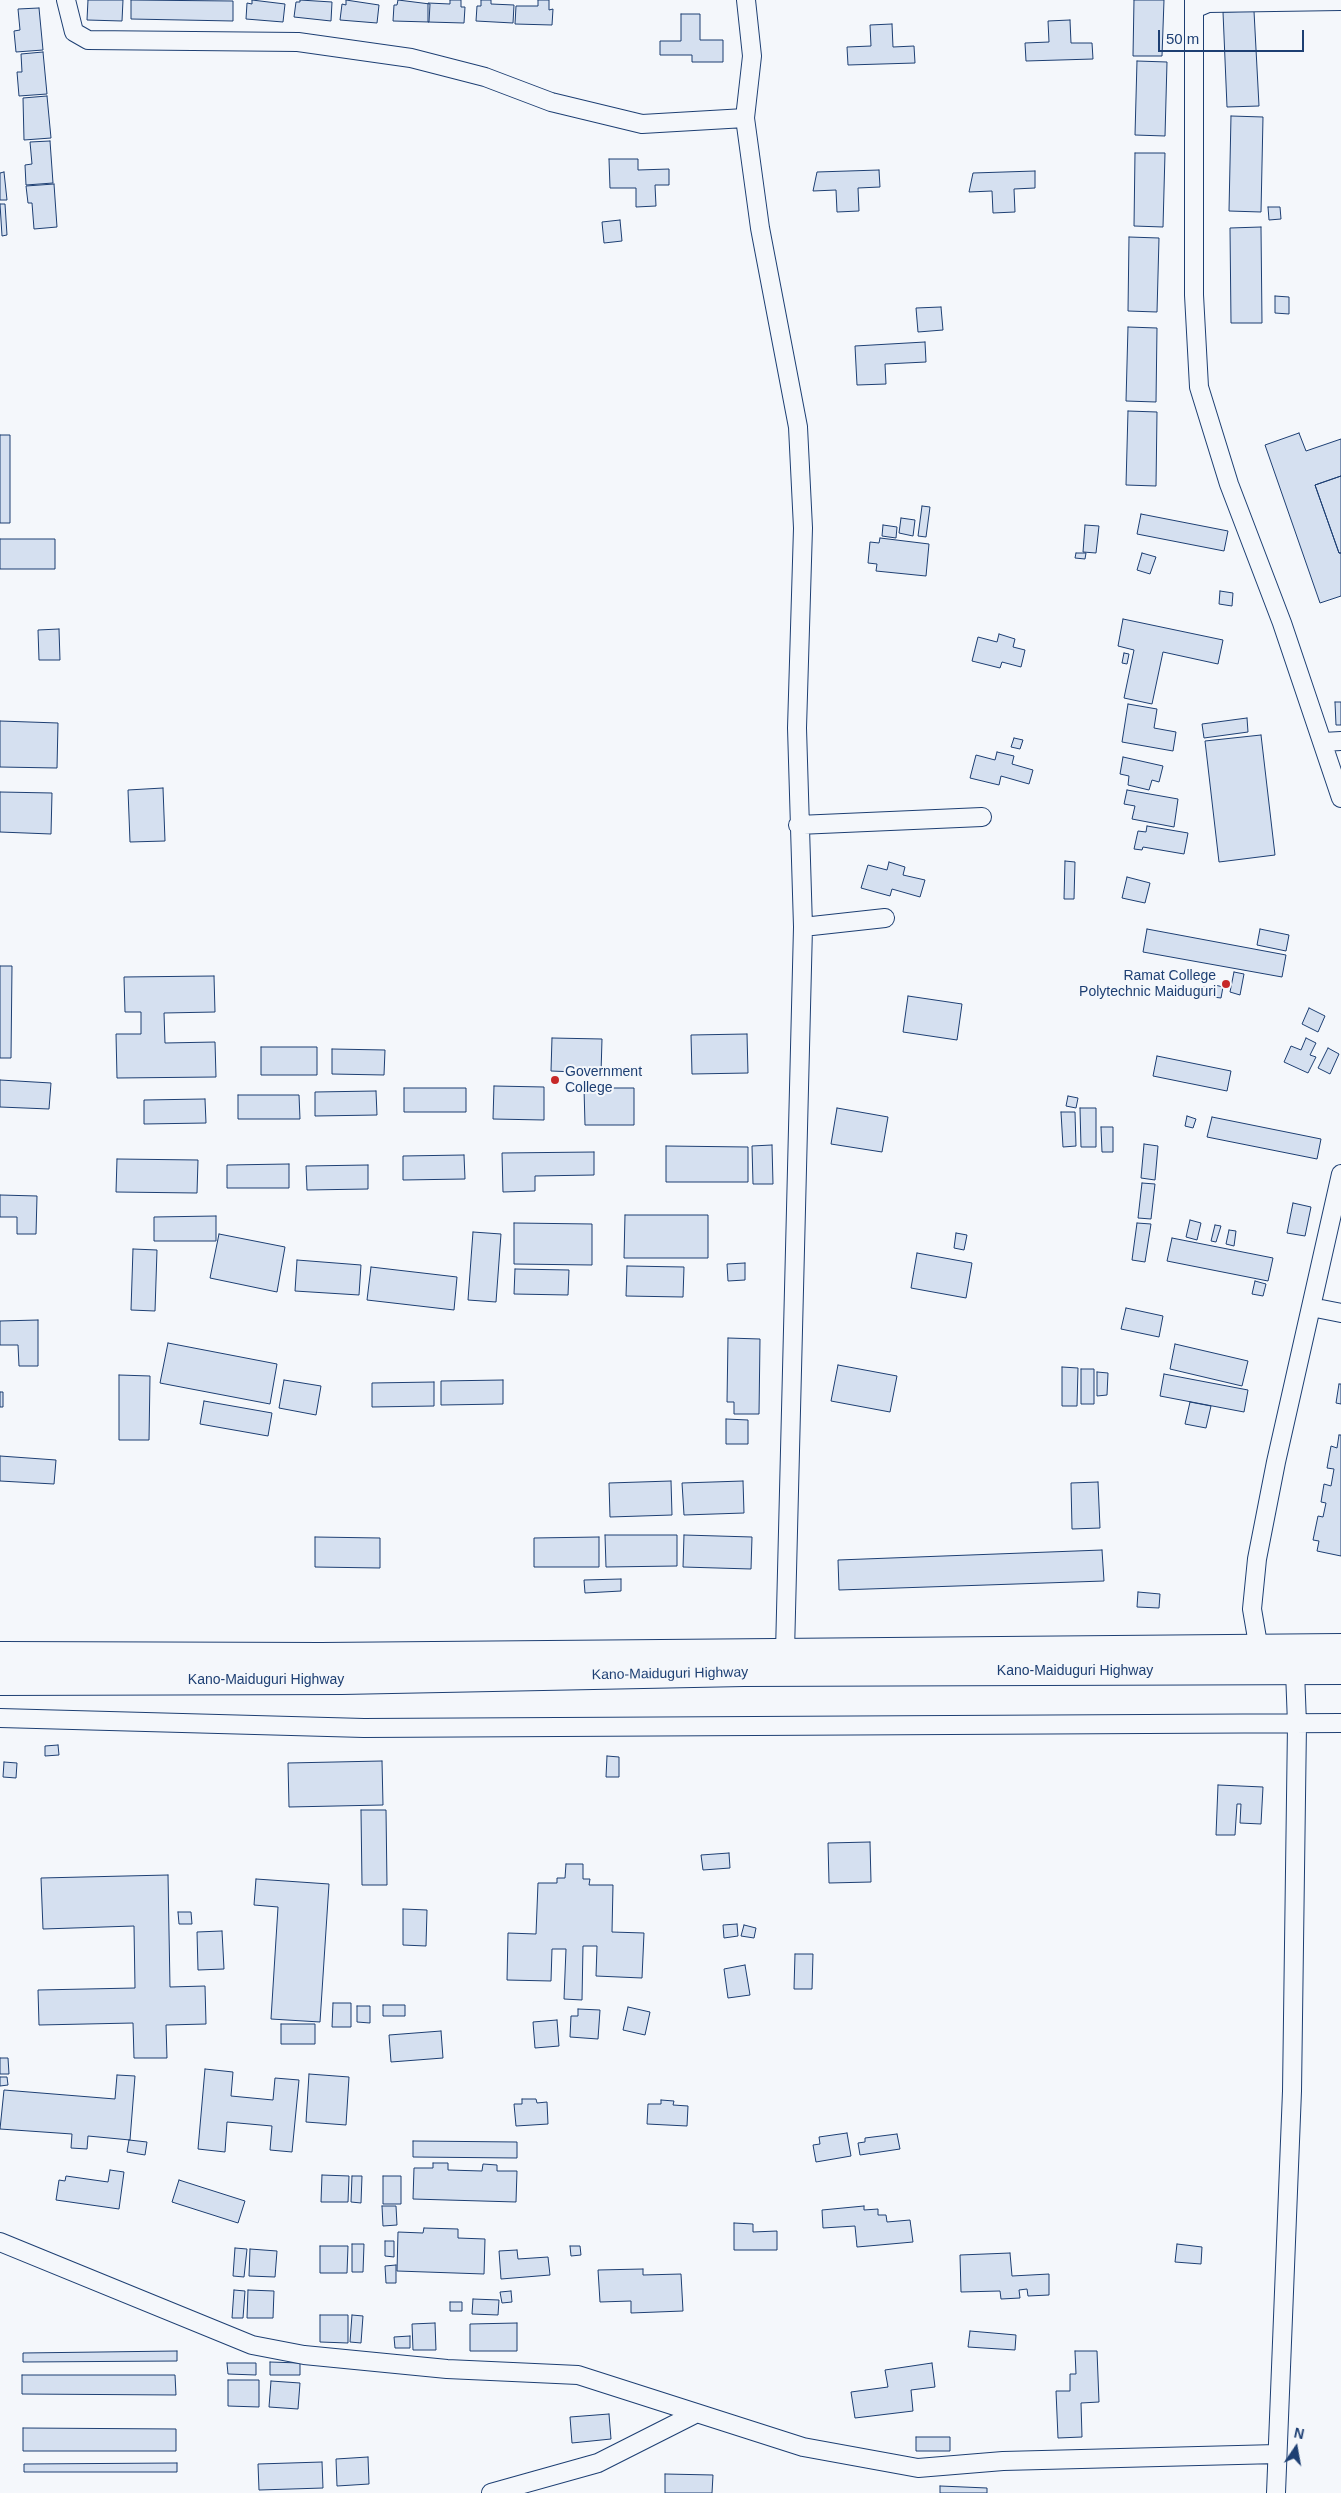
<!DOCTYPE html>
<html>
<head>
<meta charset="utf-8">
<style>
  body { margin:0 }
  #map { position:relative; width:1341px; height:2493px; overflow:hidden; background:#f4f7fb; font-family:Arial,sans-serif }
  canvas { display:block }
  .north { position:absolute; left:1271px; top:2423px; width:50px; height:50px; -webkit-text-stroke:4px #f4f7fb; paint-order:stroke; rotate:12deg; font-size:14px; font-weight:700; line-height:20px; text-align:center; color:#1d3f73 }
  .north::after { content:''; display:block; margin:auto; width:18px; height:22px; background:#1d3f73; clip-path:polygon(50% 0,100% 100%,50% 72%,0 100%) }
  .scale { position:absolute; left:1158px; top:30px; width:146px; height:22px; box-sizing:border-box; border:2px solid #1d3f73; border-top:0; padding-left:6px; font-size:15px; line-height:18px; white-space:nowrap; color:#1d3f73; -webkit-text-stroke:4px #f4f7fb; paint-order:stroke }
</style>
</head>
<body>
<div id="map">
<canvas width="1341" height="2493"></canvas>
<div class="north">N</div>
<div class="scale">50 m</div>
</div>
<script>
const ctx = document.querySelector('canvas').getContext('2d');
ctx.lineJoin = 'round';
function fillPath(path, color) {
  ctx.fillStyle = color;
  ctx.fill(path, 'evenodd');
}
function poly(rows) {
  const path = new Path2D();
  for (const r of rows) {
    path.moveTo(r[0], r[1]);
    for (let i = 2; i < r.length; i += 2) path.lineTo(r[i], r[i + 1]);
  }
  return path;
}
function stroke(path, color, width, dash) {
  ctx.strokeStyle = color;
  ctx.lineWidth = width;
  ctx.lineCap = dash ? 'butt' : 'round';
  ctx.setLineDash(dash || []);
  ctx.stroke(path);
}
function write(font, color, halo, rows, align = 'center') {
  ctx.font = font + ' Arial,sans-serif';
  ctx.lineWidth = 4;
  ctx.setLineDash([]);
  ctx.textBaseline = 'middle';
  ctx.strokeStyle = halo;
  ctx.fillStyle = color;
  for (const [text, x, y, turn = 0] of rows) {
    ctx.save();
    ctx.translate(x, y);
    ctx.rotate((+turn || 0) * Math.PI / 180);
    ctx.textAlign = isNaN(turn) ? turn : align;
    if (halo) ctx.strokeText(text, 0, 0);
    ctx.fillText(text, 0, 0);
    ctx.restore();
  }
}
const building = poly([
  [88,0,123,0,122,21,87,20,88,0],
  [131,0,233,1,233,21,131,19,131,0],
  [252,0,285,4,283,22,246,19,247,3,252,4,252,0],
  [300,0,332,2,331,21,294,17,296,2,300,2,300,0],
  [346,0,379,5,377,23,340,20,342,4,346,5,346,0],
  [398,0,430,4,429,22,393,21,394,5,397,5,398,0],
  [450,0,461,0,461,7,465,7,464,23,428,22,428,3,450,4,450,0],
  [481,0,491,0,491,4,514,5,513,23,476,21,477,6,481,6,481,0],
  [538,0,549,0,549,10,553,9,552,25,515,24,516,6,538,6,538,0],
  [1134,0,1164,0,1162,56,1133,56,1134,0],
  [39,8,43,50,16,52,14,31,20,30,18,9,39,8],
  [1254,11,1259,106,1227,107,1223,12,1254,11],
  [681,14,700,14,700,40,723,40,723,62,692,62,692,55,660,55,660,41,681,41,681,14],
  [1070,20,1071,43,1092,43,1093,59,1026,61,1025,43,1049,42,1048,21,1070,20],
  [892,24,893,47,914,46,915,63,848,65,847,47,871,46,870,25,892,24],
  [43,52,47,94,19,96,17,72,22,72,21,54,43,52],
  [1137,61,1167,62,1165,136,1135,135,1137,61],
  [47,96,51,138,24,140,23,98,47,96],
  [1231,116,1263,117,1261,212,1229,211,1231,116],
  [50,141,53,183,26,185,25,165,32,164,30,142,50,141],
  [1135,153,1165,153,1163,227,1134,226,1135,153],
  [609,159,638,159,638,170,669,169,669,185,655,185,656,206,636,207,636,188,610,188,609,159],
  [879,170,880,187,858,188,859,211,837,212,836,190,813,191,817,172,879,170],
  [1035,171,1035,188,1014,189,1015,212,993,213,992,191,969,192,973,173,1035,171],
  [4,172,7,200,0,200,0,173,4,172],
  [54,184,57,227,34,229,32,203,28,203,26,186,54,184],
  [0,204,5,204,7,235,2,236,0,204],
  [1268,207,1280,207,1281,219,1269,220,1268,207],
  [620,220,622,241,604,243,602,222,620,220],
  [1261,227,1262,323,1231,323,1230,228,1261,227],
  [1129,237,1159,238,1157,312,1128,311,1129,237],
  [1275,296,1289,297,1289,314,1275,313,1275,296],
  [941,307,943,330,918,332,916,308,941,307],
  [1128,327,1157,328,1156,402,1126,401,1128,327],
  [925,342,926,362,885,364,886,384,857,385,855,346,925,342],
  [1128,411,1157,412,1156,486,1126,485,1128,411],
  [1299,433,1306,451,1341,439,1341,476,1315,485,1339,553,1341,553,1341,596,1320,603,1265,445,1299,433],
  [0,435,10,435,10,523,0,523,0,435],
  [1341,476,1341,553,1339,553,1315,485,1341,476],
  [922,506,930,507,926,537,918,536,922,506],
  [1141,514,1228,531,1224,551,1137,534,1141,514],
  [901,518,915,520,913,536,899,533,901,518],
  [883,525,897,527,896,538,882,536,883,525],
  [1085,525,1099,526,1096,553,1083,552,1085,525],
  [880,538,929,544,926,576,876,571,877,564,868,563,870,542,879,543,880,538],
  [0,539,55,539,55,569,0,569,0,539],
  [1076,553,1086,553,1085,559,1075,558,1076,553],
  [1142,553,1156,557,1150,574,1137,570,1142,553],
  [1220,591,1233,593,1232,606,1219,604,1220,591],
  [1123,619,1223,640,1218,664,1163,652,1152,704,1124,698,1134,650,1118,646,1123,619],
  [59,629,60,660,39,660,38,630,59,629],
  [999,634,1015,639,1013,647,1025,650,1021,667,1002,662,1000,668,972,661,978,637,997,642,999,634],
  [1124,653,1129,654,1127,664,1122,663,1124,653],
  [1335,702,1341,702,1341,725,1336,725,1335,702],
  [1128,704,1157,709,1154,728,1176,732,1173,751,1122,742,1128,704],
  [1247,718,1248,732,1204,738,1202,724,1247,718],
  [0,721,58,723,57,768,0,767,0,721],
  [1261,735,1275,855,1219,862,1205,741,1261,735],
  [1014,738,1023,740,1020,749,1011,747,1014,738],
  [997,752,1014,756,1012,764,1033,770,1029,784,1001,776,999,785,970,778,976,755,995,760,997,752],
  [1123,757,1163,766,1159,782,1152,780,1149,790,1128,785,1129,776,1120,774,1123,757],
  [163,788,165,841,130,842,128,790,163,788],
  [1127,790,1178,799,1174,827,1132,819,1135,806,1124,804,1127,790],
  [0,792,52,793,51,834,0,832,0,792],
  [1147,826,1188,833,1184,854,1143,847,1142,850,1134,849,1138,831,1146,832,1147,826],
  [1065,861,1075,862,1074,899,1064,899,1065,861],
  [889,862,905,867,903,875,925,880,920,897,892,889,890,896,861,888,868,865,887,870,889,862],
  [1127,877,1150,883,1145,903,1122,898,1127,877],
  [1147,929,1286,955,1282,977,1143,952,1147,929],
  [1260,929,1289,935,1286,951,1257,945,1260,929],
  [0,966,12,966,11,1058,0,1058,0,966],
  [1234,972,1244,974,1240,995,1230,992,1234,972],
  [214,976,215,1012,164,1013,165,1043,215,1042,216,1077,117,1078,116,1034,141,1034,141,1012,125,1012,124,977,214,976],
  [1215,985,1223,987,1221,998,1213,997,1215,985],
  [1178,987,1189,988,1188,994,1177,993,1178,987],
  [1203,987,1210,988,1209,997,1202,996,1203,987],
  [908,996,962,1004,957,1040,903,1032,908,996],
  [1309,1008,1325,1016,1318,1032,1302,1024,1309,1008],
  [747,1034,748,1073,692,1074,691,1035,747,1034],
  [552,1038,602,1039,601,1073,551,1071,552,1038],
  [1306,1038,1316,1043,1310,1055,1316,1057,1308,1073,1284,1062,1291,1046,1301,1050,1306,1038],
  [261,1047,317,1047,317,1075,261,1075,261,1047],
  [1328,1048,1339,1054,1330,1074,1318,1068,1328,1048],
  [332,1049,385,1050,384,1075,332,1074,332,1049],
  [1157,1056,1231,1071,1227,1091,1153,1076,1157,1056],
  [0,1080,51,1083,49,1109,0,1107,0,1080],
  [494,1086,544,1087,544,1120,493,1119,494,1086],
  [404,1088,466,1088,466,1112,404,1112,404,1088],
  [584,1088,634,1088,634,1125,585,1125,584,1088],
  [376,1091,377,1115,315,1116,315,1092,376,1091],
  [238,1095,299,1095,300,1119,238,1119,238,1095],
  [1068,1096,1078,1098,1076,1108,1066,1106,1068,1096],
  [205,1099,206,1123,144,1124,144,1100,205,1099],
  [837,1108,888,1117,882,1152,831,1144,837,1108],
  [1080,1108,1096,1108,1096,1147,1081,1147,1080,1108],
  [1061,1112,1075,1112,1076,1146,1063,1147,1061,1112],
  [1187,1116,1196,1119,1193,1128,1185,1126,1187,1116],
  [1212,1117,1321,1139,1317,1159,1207,1137,1212,1117],
  [1101,1127,1113,1127,1113,1152,1102,1152,1101,1127],
  [1144,1144,1158,1146,1155,1180,1141,1178,1144,1144],
  [772,1145,773,1184,753,1184,752,1146,772,1145],
  [666,1146,748,1147,748,1182,666,1182,666,1146],
  [594,1152,594,1175,535,1176,535,1191,503,1192,502,1153,594,1152],
  [464,1155,465,1179,403,1180,403,1156,464,1155],
  [117,1159,198,1160,197,1193,116,1192,117,1159],
  [289,1164,289,1188,227,1188,227,1165,289,1164],
  [368,1165,368,1189,307,1190,306,1166,368,1165],
  [1142,1183,1155,1184,1151,1219,1138,1218,1142,1183],
  [0,1195,37,1196,36,1234,17,1234,17,1217,0,1217,0,1195],
  [1293,1203,1311,1207,1305,1236,1287,1233,1293,1203],
  [625,1215,708,1215,708,1258,624,1258,625,1215],
  [216,1216,216,1241,154,1241,154,1217,216,1216],
  [1190,1220,1201,1223,1197,1240,1186,1237,1190,1220],
  [514,1223,592,1224,592,1265,514,1264,514,1223],
  [1137,1223,1151,1224,1145,1262,1132,1260,1137,1223],
  [1215,1225,1221,1226,1216,1242,1211,1241,1215,1225],
  [1229,1230,1236,1231,1234,1246,1226,1244,1229,1230],
  [473,1232,501,1234,496,1302,468,1300,473,1232],
  [956,1233,967,1235,964,1250,954,1248,956,1233],
  [219,1234,285,1247,277,1292,210,1278,219,1234],
  [1172,1238,1273,1258,1268,1281,1167,1261,1172,1238],
  [133,1249,157,1250,155,1311,131,1310,133,1249],
  [917,1253,972,1263,966,1298,911,1288,917,1253],
  [297,1260,361,1265,359,1295,295,1291,297,1260],
  [745,1263,745,1280,728,1281,727,1264,745,1263],
  [627,1266,684,1267,683,1297,626,1296,627,1266],
  [371,1267,457,1277,454,1310,367,1300,371,1267],
  [515,1269,569,1270,568,1295,514,1294,515,1269],
  [1255,1281,1266,1284,1263,1296,1252,1294,1255,1281],
  [1126,1308,1163,1316,1159,1337,1121,1329,1126,1308],
  [38,1320,38,1366,19,1366,18,1345,0,1345,0,1321,38,1320],
  [728,1338,760,1339,759,1414,734,1414,734,1402,727,1402,728,1338],
  [168,1343,277,1364,270,1404,160,1383,168,1343],
  [1175,1344,1248,1361,1242,1386,1170,1369,1175,1344],
  [838,1365,897,1376,890,1412,831,1401,838,1365],
  [1062,1367,1078,1368,1077,1406,1062,1406,1062,1367],
  [1081,1369,1094,1369,1094,1404,1081,1404,1081,1369],
  [1097,1372,1108,1373,1107,1395,1097,1396,1097,1372],
  [1164,1374,1248,1390,1244,1412,1160,1396,1164,1374],
  [119,1375,150,1376,149,1440,119,1440,119,1375],
  [284,1380,321,1386,316,1415,279,1408,284,1380],
  [503,1380,503,1404,441,1405,441,1381,503,1380],
  [434,1382,434,1406,372,1407,372,1383,434,1382],
  [1339,1384,1341,1384,1341,1404,1336,1403,1339,1384],
  [0,1392,3,1392,3,1407,0,1407,0,1392],
  [204,1401,272,1413,268,1436,200,1424,204,1401],
  [1190,1402,1211,1406,1206,1428,1185,1424,1190,1402],
  [726,1419,748,1420,748,1444,726,1444,726,1419],
  [1339,1435,1341,1435,1341,1556,1317,1551,1319,1541,1313,1540,1318,1516,1323,1517,1326,1503,1321,1502,1324,1484,1331,1486,1334,1469,1327,1468,1331,1446,1337,1448,1339,1435],
  [0,1456,56,1460,54,1484,0,1481,0,1456],
  [671,1481,672,1515,610,1517,609,1483,671,1481],
  [743,1481,744,1513,684,1515,682,1483,743,1481],
  [1098,1482,1100,1528,1072,1529,1071,1483,1098,1482],
  [605,1535,677,1535,677,1566,606,1567,605,1535],
  [684,1535,752,1537,751,1569,683,1567,684,1535],
  [315,1537,380,1538,380,1568,315,1567,315,1537],
  [599,1537,599,1567,534,1567,534,1538,599,1537],
  [1102,1550,1104,1581,839,1590,838,1560,1102,1550],
  [621,1579,621,1591,585,1593,584,1580,621,1579],
  [1138,1592,1160,1594,1159,1608,1137,1607,1138,1592],
  [58,1745,59,1755,45,1756,45,1746,58,1745],
  [607,1756,619,1757,619,1777,606,1777,607,1756],
  [382,1761,383,1805,289,1807,288,1763,382,1761],
  [4,1762,17,1763,16,1778,3,1777,4,1762],
  [1218,1785,1263,1787,1261,1824,1240,1823,1241,1804,1237,1804,1235,1835,1216,1835,1218,1785],
  [361,1810,386,1810,387,1885,362,1885,361,1810],
  [870,1842,871,1882,829,1883,828,1843,870,1842],
  [729,1853,730,1868,703,1870,701,1855,729,1853],
  [566,1864,583,1864,583,1879,590,1879,589,1885,613,1885,612,1932,644,1933,642,1978,596,1976,597,1946,583,1946,582,2000,564,1999,566,1949,552,1949,551,1981,507,1980,508,1933,536,1934,538,1883,557,1883,557,1878,565,1878,566,1864],
  [168,1875,170,1987,205,1986,206,2024,166,2025,167,2058,134,2058,133,2023,39,2025,38,1990,135,1988,134,1926,43,1929,41,1878,168,1875],
  [256,1879,329,1884,320,2022,271,2019,278,1907,254,1905,256,1879],
  [403,1909,427,1910,426,1946,403,1945,403,1909],
  [178,1912,191,1912,192,1924,179,1924,178,1912],
  [737,1924,738,1936,724,1938,723,1925,737,1924],
  [744,1925,756,1928,754,1938,741,1936,744,1925],
  [222,1931,224,1969,198,1970,197,1932,222,1931],
  [795,1954,813,1954,812,1989,794,1989,795,1954],
  [745,1965,750,1995,728,1998,724,1969,745,1965],
  [333,2003,351,2003,351,2027,332,2027,333,2003],
  [383,2005,405,2005,405,2016,383,2016,383,2005],
  [357,2006,370,2006,370,2023,357,2022,357,2006],
  [628,2007,650,2012,645,2035,623,2030,628,2007],
  [578,2009,600,2010,598,2039,570,2037,571,2016,578,2016,578,2009],
  [557,2020,559,2046,535,2048,533,2022,557,2020],
  [281,2024,315,2024,315,2044,281,2044,281,2024],
  [441,2031,443,2058,391,2062,389,2035,441,2031],
  [0,2058,8,2058,9,2074,0,2074,0,2058],
  [205,2069,233,2072,231,2096,273,2100,275,2078,299,2080,292,2152,270,2150,272,2126,227,2122,225,2152,198,2149,205,2069],
  [309,2074,349,2077,346,2125,306,2122,309,2074],
  [117,2075,135,2076,130,2140,88,2136,87,2149,71,2148,72,2134,0,2129,4,2090,115,2099,117,2075],
  [0,2077,7,2077,8,2085,0,2086,0,2077],
  [522,2099,536,2099,537,2103,547,2102,548,2124,516,2126,514,2104,522,2104,522,2099],
  [661,2100,674,2101,673,2105,688,2106,687,2126,647,2124,648,2104,661,2104,661,2100],
  [847,2133,851,2156,816,2162,813,2145,820,2144,819,2137,847,2133],
  [897,2134,900,2149,860,2155,858,2143,865,2142,865,2138,897,2134],
  [129,2140,147,2142,145,2155,127,2152,129,2140],
  [413,2141,517,2142,517,2158,413,2157,413,2141],
  [433,2163,448,2163,448,2170,482,2171,483,2164,497,2165,497,2171,517,2171,516,2202,413,2199,414,2168,433,2168,433,2163],
  [110,2170,124,2172,119,2209,56,2200,59,2180,65,2181,66,2176,108,2182,110,2170],
  [322,2175,349,2176,348,2202,321,2202,322,2175],
  [352,2176,362,2176,361,2203,351,2202,352,2176],
  [383,2176,401,2176,401,2204,383,2204,383,2176],
  [179,2180,245,2201,238,2223,172,2202,179,2180],
  [382,2206,396,2206,397,2225,383,2226,382,2206],
  [864,2206,864,2210,878,2209,878,2215,886,2215,887,2222,910,2220,913,2242,857,2247,855,2226,823,2228,822,2210,864,2206],
  [734,2223,753,2224,753,2232,777,2231,777,2250,734,2250,734,2223],
  [424,2228,458,2229,458,2238,485,2239,484,2274,397,2271,398,2232,423,2233,424,2228],
  [385,2241,394,2241,394,2257,385,2256,385,2241],
  [352,2244,364,2244,363,2272,352,2272,352,2244],
  [1177,2244,1202,2247,1201,2264,1175,2262,1177,2244],
  [320,2246,348,2246,347,2273,320,2273,320,2246],
  [570,2246,580,2246,581,2255,571,2256,570,2246],
  [235,2248,247,2249,244,2277,233,2276,235,2248],
  [250,2249,277,2251,275,2277,249,2276,250,2249],
  [517,2250,518,2259,548,2257,550,2275,501,2279,499,2251,517,2250],
  [1010,2253,1012,2276,1049,2274,1049,2295,1028,2296,1027,2289,1019,2290,1020,2298,1001,2299,1000,2291,961,2292,960,2255,1010,2253],
  [396,2265,396,2283,386,2283,385,2266,396,2265],
  [643,2269,643,2275,681,2274,683,2311,631,2313,631,2301,600,2302,598,2270,643,2269],
  [234,2290,245,2291,243,2318,232,2318,234,2290],
  [248,2290,274,2291,273,2318,247,2318,248,2290],
  [511,2291,512,2302,502,2303,500,2292,511,2291],
  [473,2299,499,2300,498,2315,472,2314,473,2299],
  [450,2302,462,2302,462,2311,450,2311,450,2302],
  [320,2315,348,2315,348,2343,320,2342,320,2315],
  [352,2315,363,2316,361,2343,350,2342,352,2315],
  [435,2323,436,2350,413,2350,412,2324,435,2323],
  [517,2323,517,2351,470,2351,470,2324,517,2323],
  [970,2331,1016,2335,1015,2350,968,2347,970,2331],
  [410,2336,410,2348,395,2348,394,2337,410,2336],
  [177,2351,177,2361,23,2362,23,2353,177,2351],
  [1075,2351,1097,2351,1099,2402,1081,2403,1082,2437,1058,2438,1056,2391,1070,2391,1070,2374,1076,2374,1075,2351],
  [270,2362,300,2363,300,2375,270,2375,270,2362],
  [227,2363,256,2363,256,2375,228,2374,227,2363],
  [932,2363,935,2387,911,2390,913,2411,855,2418,851,2392,888,2387,885,2370,932,2363],
  [22,2375,175,2375,176,2395,22,2394,22,2375],
  [228,2380,259,2380,259,2407,228,2406,228,2380],
  [271,2381,300,2383,298,2409,269,2407,271,2381],
  [609,2414,611,2439,572,2443,570,2417,609,2414],
  [23,2428,176,2429,176,2451,23,2451,23,2428],
  [916,2437,950,2437,950,2451,916,2451,916,2437],
  [368,2457,369,2484,337,2486,336,2459,368,2457],
  [322,2462,323,2488,259,2490,258,2464,322,2462],
  [177,2463,177,2472,24,2472,24,2464,177,2463],
  [665,2474,713,2475,712,2493,665,2493,665,2474],
  [940,2486,987,2488,987,2493,940,2493,940,2486]
]);
fillPath(building, '#d5e0f0');
stroke(building, '#1d3f73', 1);
const street = poly([
  [66,0,74,32,88,40,298,42,411,58,485,77,551,102,642,124,745,118],
  [746,0,752,56,745,118,760,228,798,427,803,528,797,728,803,927,785,1652],
  [1194,0,1194,295,1199,387,1229,484,1282,623,1341,798],
  [1194,9,1208,3,1341,1],
  [1323,742,1341,741],
  [798,825,982,817],
  [803,927,885,918],
  [1311,1307,1341,1313],
  [1259,1650,1252,1609,1257,1559,1276,1462,1341,1174],
  [0,1718,364,1728,1341,1723],
  [0,2242,252,2345,304,2355,447,2369,578,2375,803,2447,918,2468,1003,2461,1277,2454],
  [491,2493,598,2463,695,2414],
  [1276,2493,1292,2091,1297,1724,1295,1671]
]);
const highway = poly([
  [0,1656,321,1657,1341,1648],
  [0,1681,342,1680,744,1672,1341,1670]
]);
stroke(street, '#1d3f73', 20);
stroke(highway, '#1d3f73', 30);
stroke(street, '#f4f7fb', 18);
stroke(highway, '#f4f7fb', 28);
for (const [x, y, r, color] of [
  [1226,984,5,"#c62828"],
  [555,1080,5,"#c62828"]
]) {
  const dot = new Path2D();
  dot.arc(x, y, r, 0, 2 * Math.PI);
  ctx.fillStyle = color;
  ctx.fill(dot);
  stroke(dot, '#f4f7fb', 2);
}
write('14px', '#1d3f73', '#f4f7fb', [
  ["Ramat College",1216,976],
  ["Polytechnic Maiduguri",1216,992],
  ["Government",565,1072,"left"],
  ["College",565,1088,"left"]
], 'right');
write('14px', '#1d3f73', '#f4f7fb', [
  ["Kano-Maiduguri Highway",1075,1671],
  ["Kano-Maiduguri Highway",670,1674,-1],
  ["Kano-Maiduguri Highway",266,1680]
]);
</script>
</body>
</html>
